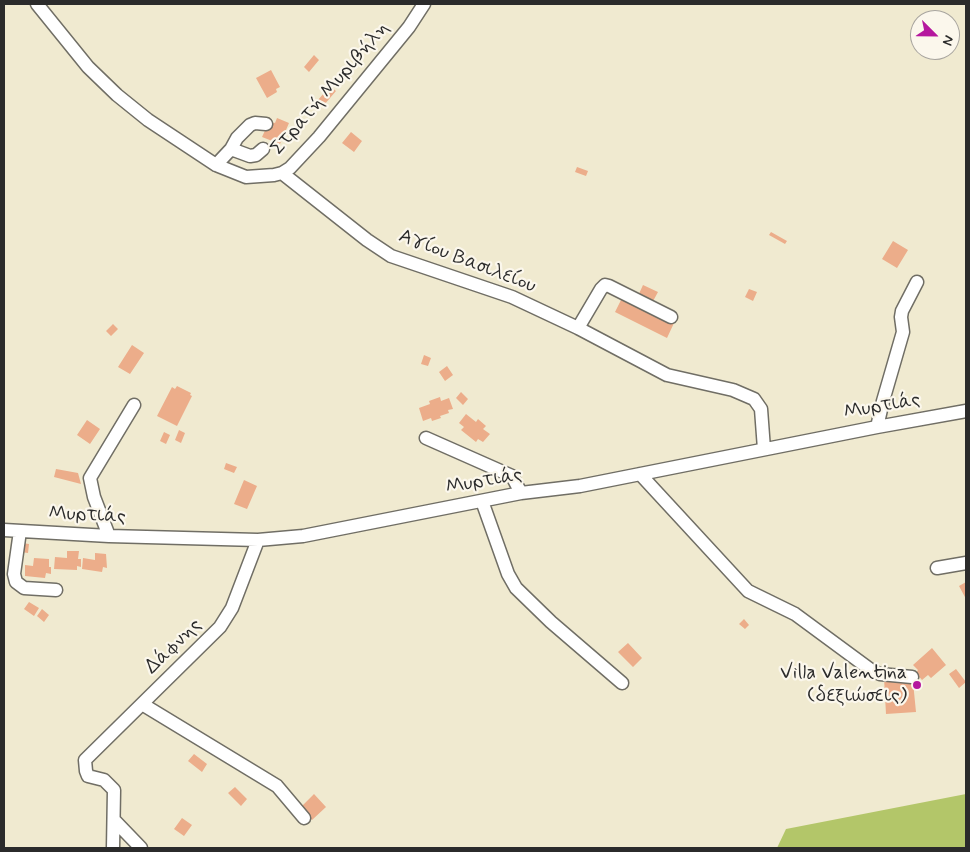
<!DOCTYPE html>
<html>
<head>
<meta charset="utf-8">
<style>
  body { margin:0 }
  #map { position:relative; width:970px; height:852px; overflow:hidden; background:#f0ead0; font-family:Mynerve,sans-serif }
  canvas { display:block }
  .frame { position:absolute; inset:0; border:5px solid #2b2b2b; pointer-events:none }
  .north { position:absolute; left:910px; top:10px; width:50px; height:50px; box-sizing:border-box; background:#fbf7ec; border:1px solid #a8a59f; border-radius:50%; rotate:113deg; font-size:14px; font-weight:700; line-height:20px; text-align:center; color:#2b2b2b }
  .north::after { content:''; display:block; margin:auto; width:18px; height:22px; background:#b5179e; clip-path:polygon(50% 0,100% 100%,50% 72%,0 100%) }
</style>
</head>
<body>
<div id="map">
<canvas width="970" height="852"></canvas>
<div class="frame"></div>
<div class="north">N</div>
</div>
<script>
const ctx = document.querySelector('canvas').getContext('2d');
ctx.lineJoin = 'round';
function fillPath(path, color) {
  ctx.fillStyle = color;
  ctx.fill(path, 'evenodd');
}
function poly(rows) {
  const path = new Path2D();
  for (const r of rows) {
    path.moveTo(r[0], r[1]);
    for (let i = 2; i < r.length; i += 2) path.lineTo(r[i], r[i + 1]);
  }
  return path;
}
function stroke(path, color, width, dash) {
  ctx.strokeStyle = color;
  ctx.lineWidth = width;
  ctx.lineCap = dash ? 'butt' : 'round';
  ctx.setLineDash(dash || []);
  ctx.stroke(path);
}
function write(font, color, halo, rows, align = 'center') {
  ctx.font = font + ' Mynerve,sans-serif';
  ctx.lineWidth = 4.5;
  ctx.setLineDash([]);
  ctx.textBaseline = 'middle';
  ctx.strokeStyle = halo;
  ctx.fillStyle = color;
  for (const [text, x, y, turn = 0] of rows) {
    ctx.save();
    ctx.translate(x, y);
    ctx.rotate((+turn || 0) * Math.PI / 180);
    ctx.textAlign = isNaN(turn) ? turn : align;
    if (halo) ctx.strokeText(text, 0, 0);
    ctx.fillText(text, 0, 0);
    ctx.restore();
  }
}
fillPath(poly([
  [966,794,966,848,777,848,786,829]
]), '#b3c669');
fillPath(poly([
  [314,55,319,60,309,72,304,67],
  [271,70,280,87,276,89,277,92,267,98,256,78],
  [330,86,336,91,324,105,318,100],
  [277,118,289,123,280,144,262,137,268,124,271,122,275,123],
  [351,132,362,141,354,152,342,143],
  [577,167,588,171,586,176,575,172],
  [771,232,787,241,785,244,769,235],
  [893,241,908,250,897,268,882,259],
  [643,285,658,292,652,303,638,296],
  [749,289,757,292,753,301,745,297],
  [622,298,674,323,667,338,615,312],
  [113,324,118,329,111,336,106,331],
  [132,345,144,353,130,374,118,367],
  [424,355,431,358,428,366,421,364],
  [447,366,453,375,445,381,439,372],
  [177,386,191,393,190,395,192,396,177,426,157,416,172,387,175,389],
  [461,392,468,399,463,405,456,398],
  [440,397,441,401,449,398,453,409,448,410,449,413,440,416,441,418,432,421,431,418,423,421,419,408,430,404,429,401],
  [466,414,476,422,478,419,486,426,483,429,490,434,483,442,478,439,476,442,461,430,464,427,459,423],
  [87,420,100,429,90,444,77,435],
  [179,430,185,433,181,443,175,440],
  [164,432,170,435,166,444,160,441],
  [226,463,237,467,234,473,224,469],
  [56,469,78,473,81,484,54,477],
  [244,480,257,486,247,509,234,504],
  [22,543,29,544,28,553,21,552],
  [67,551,79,551,78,559,81,559,81,567,77,566,77,570,54,569,55,557,67,558],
  [95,553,106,554,107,568,103,567,102,572,82,569,83,558,95,560],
  [34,558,49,559,49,567,51,567,51,574,46,573,45,578,25,576,25,565,33,566],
  [966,582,966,599,959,586],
  [29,602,39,608,34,616,24,609],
  [42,609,49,615,44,622,37,616],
  [744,619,749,625,745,629,739,624],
  [628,643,642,658,633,667,618,652],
  [932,648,946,665,931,678,928,675,922,680,916,673,918,670,913,665],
  [956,669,966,682,959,688,949,674],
  [884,678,913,682,916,712,886,714],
  [194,754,207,764,202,772,188,761],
  [235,787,247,799,241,806,228,793],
  [314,794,326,807,312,820,300,808],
  [182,818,192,825,184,836,174,829]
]), '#ecad8a');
const minor = poly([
  [37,4,88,67,117,95,148,120,216,165,246,177,274,175,282,173,367,240,391,256,512,297,578,328,667,375,733,390,754,399,761,409,764,449],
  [231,149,250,156,256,155,263,149],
  [216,165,231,149,237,138,250,125,255,123,266,124],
  [282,173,290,168,319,137,409,27,424,4],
  [578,328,601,289,605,285,609,286,671,317],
  [877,427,883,401,903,332,901,317,902,311,917,282],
  [426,438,512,476,521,493],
  [640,474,748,591,795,614,871,670,880,674,912,677],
  [482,501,508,574,516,588,551,622,622,683],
  [4,530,109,536,258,540,303,536,521,493,580,486,877,427,966,411],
  [20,531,14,574,16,582,24,588,56,590],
  [109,536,94,497,90,478,134,405],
  [937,568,966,563],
  [142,704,277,786,304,818],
  [114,820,141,848],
  [113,848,114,790,104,780,88,776,86,771,85,760,220,627,232,608,258,540]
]);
stroke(minor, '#706e65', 15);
stroke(minor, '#fff', 12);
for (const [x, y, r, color] of [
  [917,685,5,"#b5179e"]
]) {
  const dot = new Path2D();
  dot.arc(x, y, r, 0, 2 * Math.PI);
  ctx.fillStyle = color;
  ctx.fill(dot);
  stroke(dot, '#fbf7ec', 2);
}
write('20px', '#2b2b2b', '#fbf7ec', [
  ["Στρατή Μυριβήλη",331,89,-49],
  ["Αγίου Βασιλείου",467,262,21],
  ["Μυρτιάς",882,407,-10],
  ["Μυρτιάς",484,482,-10],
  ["Μυρτιάς",87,516,3],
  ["Δάφνης",174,647,-44]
]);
write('20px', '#2b2b2b', '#fbf7ec', [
  ["Villa Valentina",907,674],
  ["(δεξιώσεις)",907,697]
], 'right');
</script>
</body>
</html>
